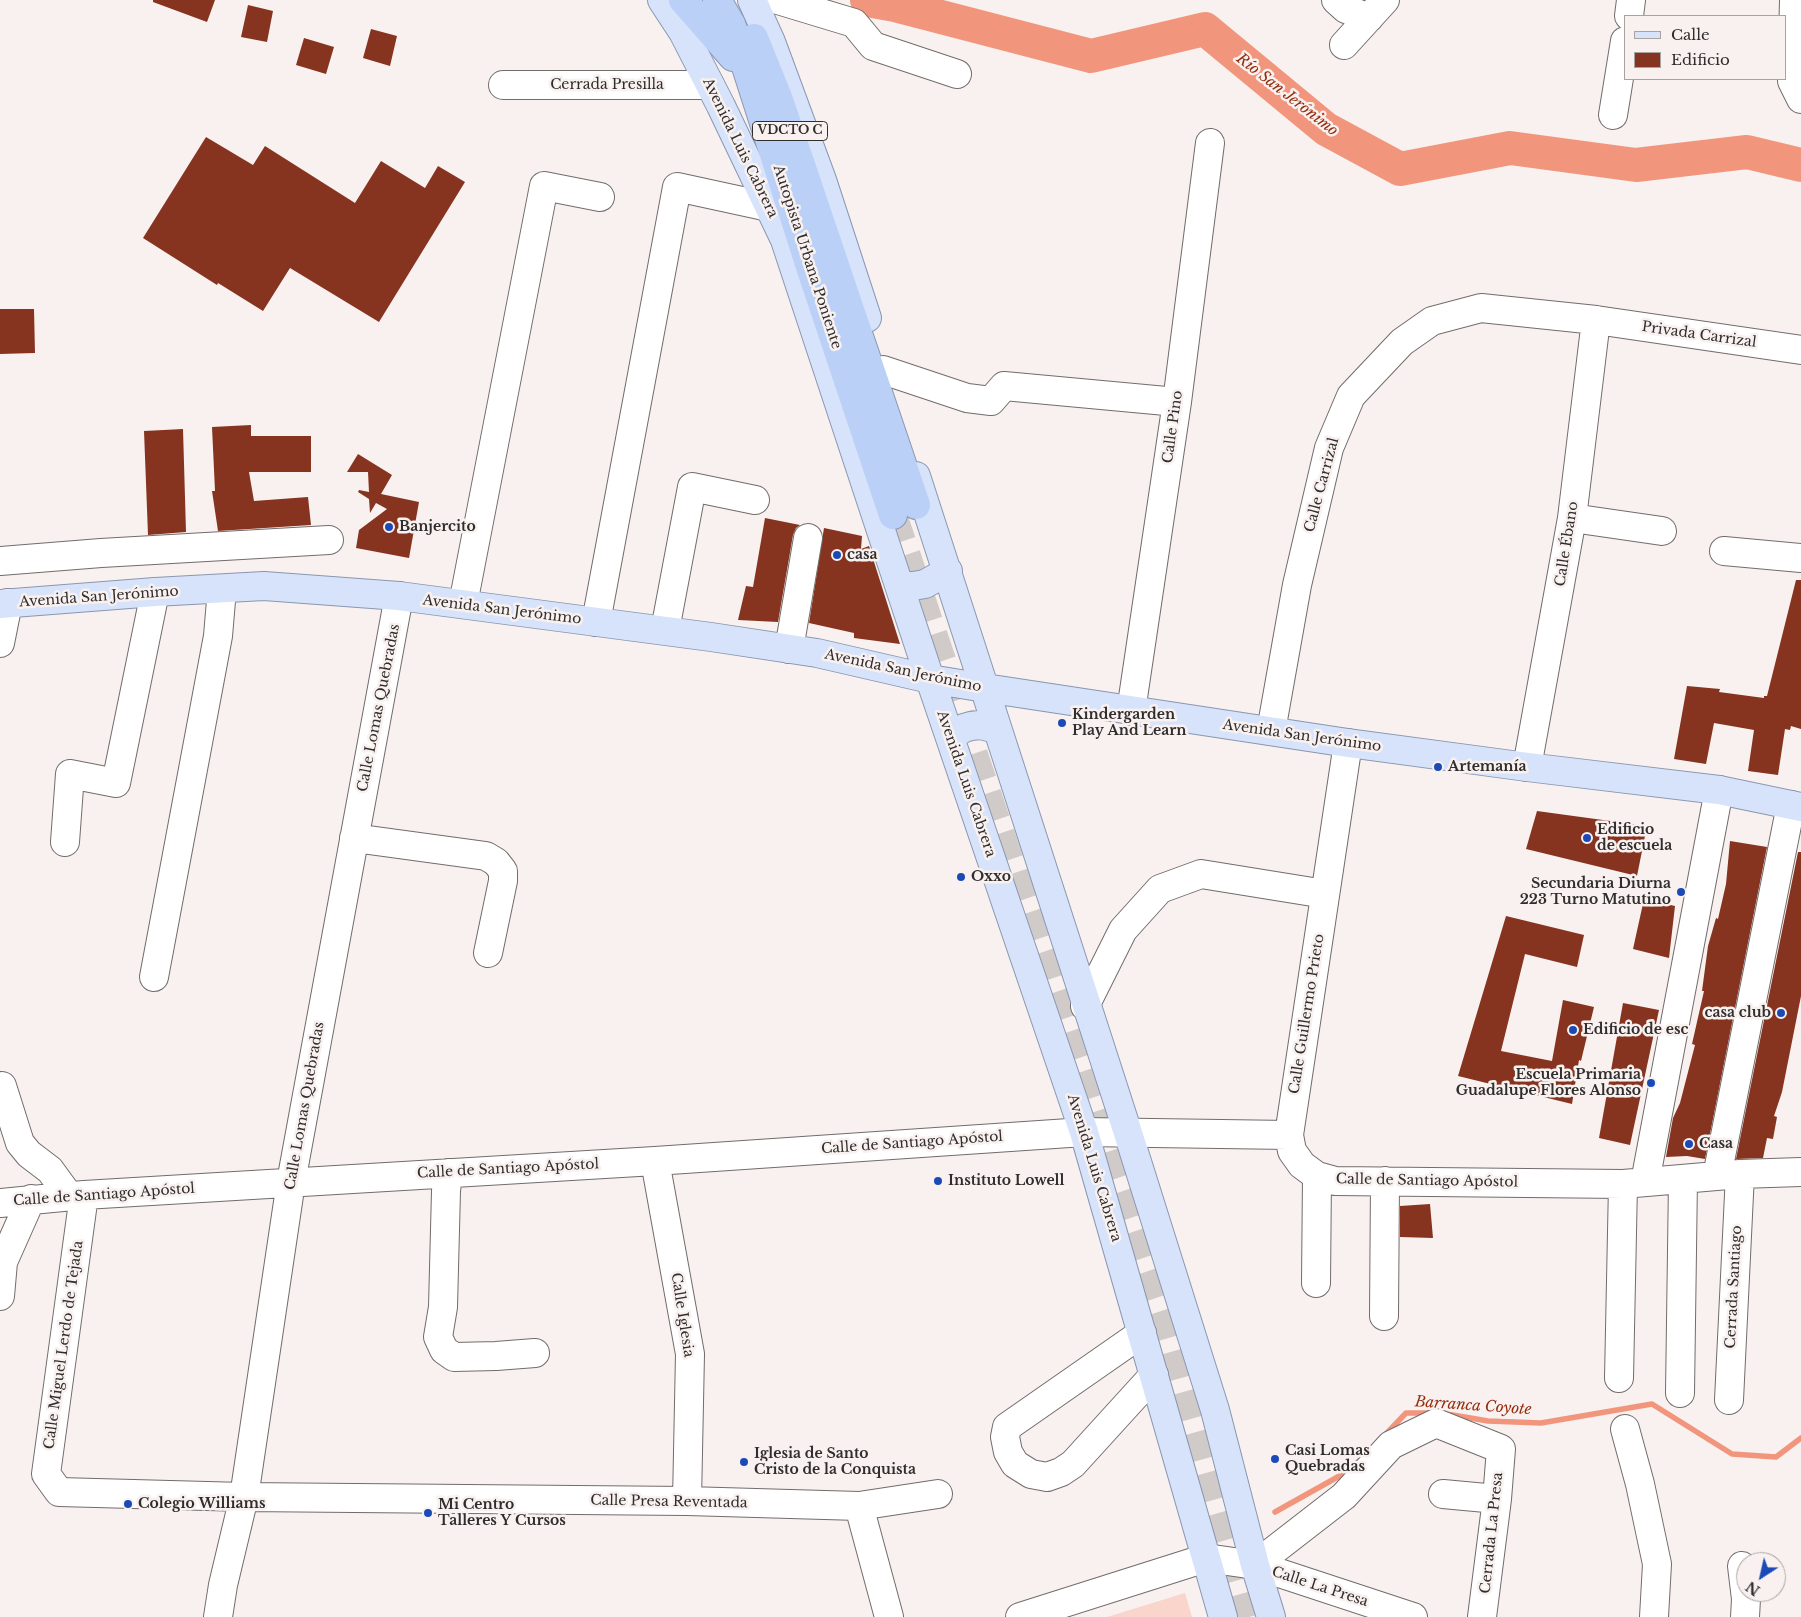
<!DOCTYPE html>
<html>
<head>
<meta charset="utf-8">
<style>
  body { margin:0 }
  #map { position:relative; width:1801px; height:1617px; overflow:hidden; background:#f8f1ef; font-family:"Libre Baskerville",serif }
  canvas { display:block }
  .legend { position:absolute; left:1624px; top:15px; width:162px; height:65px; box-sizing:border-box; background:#f8f1ef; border:1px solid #a8a3a1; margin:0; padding:6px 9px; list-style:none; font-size:15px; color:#302d2d }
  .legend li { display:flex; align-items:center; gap:10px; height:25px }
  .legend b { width:25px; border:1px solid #a8a3a1 }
  .north { position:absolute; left:1736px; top:1552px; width:50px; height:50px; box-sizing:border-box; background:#f8f1ef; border:1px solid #a8a3a1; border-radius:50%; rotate:215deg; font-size:14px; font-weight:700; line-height:20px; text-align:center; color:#302d2d }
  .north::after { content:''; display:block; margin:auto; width:18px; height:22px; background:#1b4ab7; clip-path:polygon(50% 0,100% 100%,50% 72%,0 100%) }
</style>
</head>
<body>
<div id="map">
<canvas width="1801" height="1617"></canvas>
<ul class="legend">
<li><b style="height:6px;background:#d6e3fa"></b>Calle</li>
<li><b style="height:14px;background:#863420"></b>Edificio</li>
</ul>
<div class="north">N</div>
</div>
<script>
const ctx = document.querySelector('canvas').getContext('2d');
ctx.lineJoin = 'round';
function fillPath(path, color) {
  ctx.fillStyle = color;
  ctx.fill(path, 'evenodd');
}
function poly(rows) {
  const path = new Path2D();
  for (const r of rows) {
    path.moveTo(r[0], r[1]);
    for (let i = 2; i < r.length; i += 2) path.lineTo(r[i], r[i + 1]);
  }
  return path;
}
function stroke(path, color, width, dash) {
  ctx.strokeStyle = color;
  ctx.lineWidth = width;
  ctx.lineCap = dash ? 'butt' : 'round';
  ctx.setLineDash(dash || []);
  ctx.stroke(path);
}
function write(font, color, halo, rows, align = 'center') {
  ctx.font = font + ' "Libre Baskerville",serif';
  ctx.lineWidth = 5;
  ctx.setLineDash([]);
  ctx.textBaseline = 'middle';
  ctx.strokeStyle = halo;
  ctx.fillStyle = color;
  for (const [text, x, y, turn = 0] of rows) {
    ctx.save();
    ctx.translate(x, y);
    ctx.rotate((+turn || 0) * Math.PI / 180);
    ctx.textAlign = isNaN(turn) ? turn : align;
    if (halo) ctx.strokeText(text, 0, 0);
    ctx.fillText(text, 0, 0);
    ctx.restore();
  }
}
fillPath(poly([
  [1185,1593,1192,1617,1107,1617]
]), '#f9d5cb');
stroke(poly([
  [1447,1414,1488,1421,1541,1423,1652,1404,1732,1454,1776,1457,1801,1438],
  [1386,1434,1406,1413,1431,1413],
  [1275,1512,1343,1474,1360,1460]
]), '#f1957d', 5.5);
stroke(poly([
  [867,0,895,5,1091,56,1205,29,1326,129,1400,169,1510,148,1636,165,1747,152,1801,165]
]), '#f1957d', 34);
fillPath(poly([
  [153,0,215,0,207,22,153,2],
  [248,5,273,11,267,42,241,37],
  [371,29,397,36,390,66,363,58],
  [304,38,334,47,326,74,296,65],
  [206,137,253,165,265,146,355,203,381,161,425,188,438,166,465,182,379,322,290,268,263,311,218,283,217,285,143,238],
  [0,309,34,309,35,353,0,354],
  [251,425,251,436,311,436,311,472,249,472,254,501,308,497,311,525,218,531,212,491,215,491,212,427],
  [183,429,186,532,148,535,144,431],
  [358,454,392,475,381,494,419,502,409,558,356,548,359,530,387,509,376,503,370,513,369,499,358,492,359,490,369,492,368,472,347,472],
  [765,518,800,525,796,528,793,535,778,622,738,620,746,586,753,587],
  [824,528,862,536,861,549,869,546,900,644,854,638,854,633,809,623],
  [1796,580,1801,580,1801,729,1791,726,1790,730,1785,729,1778,775,1748,771,1754,730,1714,723,1706,764,1674,759,1687,686,1720,689,1719,692,1764,698,1764,696,1767,696],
  [1537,811,1647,826,1637,876,1526,849],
  [1730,841,1767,847,1705,1159,1687,1156,1666,1157,1673,1118,1680,1103,1695,1045,1692,1044,1704,991,1702,991,1708,946,1716,918,1718,919,1726,884],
  [1798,852,1801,852,1801,996,1782,1092,1774,1116,1777,1117,1773,1139,1767,1138,1763,1158,1736,1159],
  [1644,899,1675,906,1669,958,1633,949],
  [1506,916,1584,935,1577,967,1525,954,1501,1051,1552,1061,1563,1000,1594,1007,1581,1061,1579,1060,1572,1104,1458,1076],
  [1623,1003,1659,1010,1630,1145,1599,1138],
  [1430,1204,1433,1238,1400,1237,1400,1206]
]), '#863420');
stroke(poly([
  [893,515,1170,1335,1249,1617]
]), '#d0cac8', 28, [28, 14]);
const minor = poly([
  [778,0,854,23,873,46,957,74],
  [1336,0,1346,9,1369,18],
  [1794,0,1792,81,1801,99],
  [1629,16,1631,0],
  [1344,45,1385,0],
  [503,85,710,85],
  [1613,115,1625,41],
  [883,370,967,398,991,401,1004,386,1177,402],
  [1572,518,1662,531],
  [1724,551,1801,558],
  [0,561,101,553,329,540],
  [463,604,544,186,600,197],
  [596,622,677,187,769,207],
  [665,630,692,487,755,500],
  [0,643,8,603],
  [789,649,808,538],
  [1131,711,1177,402,1210,143],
  [1271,731,1297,585,1329,448,1351,396,1402,342,1432,321,1481,308,1596,320,1801,350],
  [1348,743,1289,1135,1292,1151,1302,1165,1317,1176,1335,1181,1623,1184,1740,1174,1801,1172],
  [1527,767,1572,518,1596,320],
  [354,838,486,856,496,862,503,871,503,881,488,953],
  [65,842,70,774,116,783,155,592],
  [154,977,218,636,222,589],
  [1085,1006,1123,930,1160,889,1201,874,1325,894],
  [2,1086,20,1143,29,1154,50,1170,69,1196],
  [655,1161,690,1354,687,1501],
  [448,1173,446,1191,443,1307,438,1337,444,1350,454,1357,496,1356,535,1353],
  [1717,1176,1791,805],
  [1645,1182,1719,790],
  [84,1195,46,1474,59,1492,244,1497,687,1501,859,1506,938,1494],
  [0,1203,84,1195,655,1161,1084,1132,1289,1135],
  [1316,1283,1317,1176],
  [0,1296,3,1262,31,1199],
  [1384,1316,1385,1181],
  [1142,1333,1007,1427,1005,1437,1008,1452,1015,1464,1031,1474,1047,1477,1061,1472,1073,1464,1154,1375],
  [1619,1378,1623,1184],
  [1680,1393,1683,1179],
  [1729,1400,1740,1174],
  [1625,1429,1640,1484,1657,1564,1654,1617],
  [1443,1494,1497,1499],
  [859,1506,889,1617],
  [1255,1565,1344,1496,1391,1445,1436,1423,1501,1449,1497,1499,1482,1617],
  [1742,1566,1746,1599,1745,1617],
  [218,1617,223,1585,244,1497,291,1182,399,596],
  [1020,1617,1206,1558,1255,1565,1413,1617]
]);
const major = poly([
  [662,0,683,32,721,106,785,240,930,679,1084,1132,1223,1617],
  [752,0,771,42,822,180,867,318],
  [916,476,1128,1133,1215,1410,1255,1565,1271,1617],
  [900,586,913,586,925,584,948,571],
  [0,604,155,592,264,586,399,596,711,637,817,653,930,679,985,688,1348,743,1527,767,1719,790,1801,807],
  [950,737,964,728,971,726,980,725,997,729]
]);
const highway = poly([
  [683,0,733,57],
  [717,0,731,24,740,48,812,273,893,515],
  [754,38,779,100,916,505]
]);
stroke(minor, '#726c6b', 30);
stroke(major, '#8a97b0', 30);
stroke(highway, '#8a97b0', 30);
stroke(minor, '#fff', 28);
stroke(major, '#d6e3fa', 28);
stroke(highway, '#bbd0f6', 28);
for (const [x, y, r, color] of [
  [389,527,5,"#1b4ab7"],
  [837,555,5,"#1b4ab7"],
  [1062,723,5,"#1b4ab7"],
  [1438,767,5,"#1b4ab7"],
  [1587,838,5,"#1b4ab7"],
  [961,877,5,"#1b4ab7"],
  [1681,892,5,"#1b4ab7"],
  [1781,1013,5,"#1b4ab7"],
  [1573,1030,5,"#1b4ab7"],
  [1651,1083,5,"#1b4ab7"],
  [1689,1144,5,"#1b4ab7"],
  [938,1181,5,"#1b4ab7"],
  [1275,1459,5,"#1b4ab7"],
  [744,1462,5,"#1b4ab7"],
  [128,1504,5,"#1b4ab7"],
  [428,1513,5,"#1b4ab7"]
]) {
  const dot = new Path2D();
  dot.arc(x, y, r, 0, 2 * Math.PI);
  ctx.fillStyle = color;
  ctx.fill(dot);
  stroke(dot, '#f8f1ef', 2);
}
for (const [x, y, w] of [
  [790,131,75]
]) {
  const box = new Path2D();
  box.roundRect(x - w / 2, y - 9.5, w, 19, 4);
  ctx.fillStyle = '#f8f1ef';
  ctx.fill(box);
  stroke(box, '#302d2d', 1);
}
write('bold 12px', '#302d2d', null, [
  ["VDCTO C",790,131]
]);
write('14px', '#302d2d', '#f8f1ef', [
  ["Cerrada Presilla",607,85],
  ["Avenida Luis Cabrera",740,148,64],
  ["Autopista Urbana Poniente",807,257,72],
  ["Privada Carrizal",1699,335,8],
  ["Calle Pino",1173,427,-82],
  ["Calle Carrizal",1322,485,-75],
  ["Calle Ébano",1567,544,-81],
  ["Avenida San Jerónimo",99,597,-4],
  ["Avenida San Jerónimo",502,610,7],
  ["Avenida San Jerónimo",903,671,12],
  ["Calle Lomas Quebradas",379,708,-79],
  ["Avenida San Jerónimo",1302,736,8],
  ["Avenida Luis Cabrera",966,784,71],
  ["Calle Guillermo Prieto",1307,1014,-81],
  ["Calle Lomas Quebradas",305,1106,-80],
  ["Calle de Santiago Apóstol",912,1143,-4],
  ["Avenida Luis Cabrera",1094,1168,73],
  ["Calle de Santiago Apóstol",508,1169,-3],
  ["Calle de Santiago Apóstol",1427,1181,1],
  ["Calle de Santiago Apóstol",104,1195,-4],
  ["Cerrada Santiago",1734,1287,-87],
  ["Calle Iglesia",682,1315,81],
  ["Calle Miguel Lerdo de Tejada",64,1345,-82],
  ["Calle Presa Reventada",669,1502,1],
  ["Cerrada La Presa",1492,1533,-84],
  ["Calle La Presa",1320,1587,18]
]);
write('bold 14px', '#302d2d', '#f8f1ef', [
  ["Banjercito",399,527],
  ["casa",847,555],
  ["Kindergarden",1072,715],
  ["Play And Learn",1072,731],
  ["Artemanía",1448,767],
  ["Edificio",1597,830],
  ["de escuela",1597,846],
  ["Oxxo",971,877],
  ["Secundaria Diurna",1671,884,"right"],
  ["223 Turno Matutino",1671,900,"right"],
  ["casa club",1771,1013,"right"],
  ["Edificio de esc",1583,1030],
  ["Escuela Primaria",1641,1075,"right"],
  ["Guadalupe Flores Alonso",1641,1091,"right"],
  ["Casa",1699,1144],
  ["Instituto Lowell",948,1181],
  ["Casi Lomas",1285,1451],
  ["Quebradas",1285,1467],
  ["Iglesia de Santo",754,1454],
  ["Cristo de la Conquista",754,1470],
  ["Colegio Williams",138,1504],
  ["Mi Centro",438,1505],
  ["Talleres Y Cursos",438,1521]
], 'left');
write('italic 15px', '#952b0d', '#f8f1ef', [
  ["Río San Jerónimo",1287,95,38],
  ["Barranca Coyote",1473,1406,4]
]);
</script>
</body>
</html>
